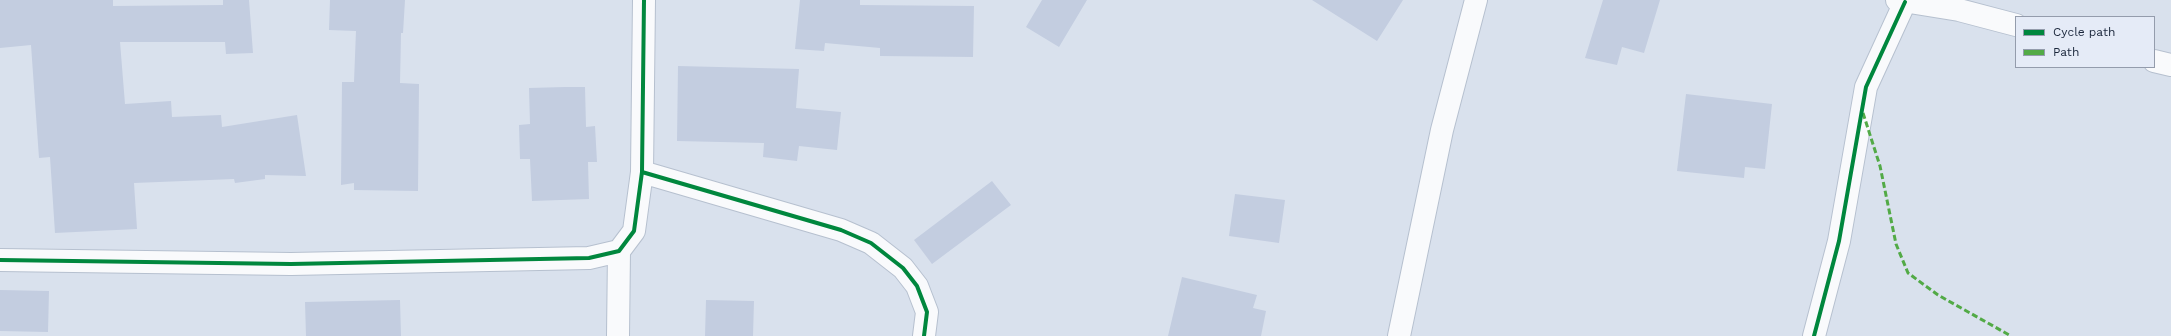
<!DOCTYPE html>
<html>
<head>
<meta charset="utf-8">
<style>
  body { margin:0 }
  #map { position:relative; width:2171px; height:336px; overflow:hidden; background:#d9e1ed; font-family:"Work Sans",sans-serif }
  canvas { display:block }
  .legend { position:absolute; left:2015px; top:16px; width:140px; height:52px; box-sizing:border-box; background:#e5ebf7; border:1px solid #949cac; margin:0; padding:5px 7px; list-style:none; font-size:12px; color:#1a263b }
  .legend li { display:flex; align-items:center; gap:8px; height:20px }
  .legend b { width:20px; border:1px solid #949cac }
</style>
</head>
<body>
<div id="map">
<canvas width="2171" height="336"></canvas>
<ul class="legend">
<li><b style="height:5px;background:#00873e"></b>Cycle path</li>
<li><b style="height:5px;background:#52aa46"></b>Path</li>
</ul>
</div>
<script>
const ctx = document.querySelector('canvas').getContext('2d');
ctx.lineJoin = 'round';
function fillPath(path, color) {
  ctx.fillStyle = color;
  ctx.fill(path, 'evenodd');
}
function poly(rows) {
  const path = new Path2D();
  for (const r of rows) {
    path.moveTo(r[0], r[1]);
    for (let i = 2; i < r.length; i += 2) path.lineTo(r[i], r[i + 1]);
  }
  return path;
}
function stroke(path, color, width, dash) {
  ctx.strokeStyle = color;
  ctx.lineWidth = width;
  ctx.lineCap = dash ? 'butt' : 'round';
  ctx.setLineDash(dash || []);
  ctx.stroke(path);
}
fillPath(poly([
  [0,0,113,0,113,6,223,5,223,0,249,0,253,53,226,54,225,42,120,42,125,104,171,101,172,117,221,115,222,127,297,115,306,176,265,175,265,179,235,183,234,179,134,183,137,229,55,233,50,157,39,158,31,45,0,48],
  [330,0,405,0,403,33,401,33,400,83,419,84,418,191,354,190,354,183,341,185,342,82,354,82,356,31,329,30],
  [800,0,860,0,860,5,974,6,973,57,880,56,880,48,825,43,824,51,795,49],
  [1042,0,1087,0,1059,47,1026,27],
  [1312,0,1403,0,1377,41],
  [1603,0,1660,0,1644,53,1622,47,1617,65,1585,58],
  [678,66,799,69,796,108,841,112,837,150,799,146,797,161,763,157,764,143,677,141],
  [565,87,585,87,586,127,595,126,597,162,588,162,589,199,532,201,530,159,520,159,519,125,530,124,529,88],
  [1686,94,1772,104,1765,169,1745,167,1744,178,1677,171],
  [992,181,1011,205,932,264,914,240],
  [1235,194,1285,200,1279,243,1229,236],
  [1182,277,1257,295,1253,308,1266,311,1261,336,1168,336],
  [0,290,49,291,48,332,0,331],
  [400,300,401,336,306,336,305,302],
  [706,300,754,301,753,336,705,336]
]), '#c3cde0');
const minor = poly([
  [1897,0,1959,10,2016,25],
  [2154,61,2171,65],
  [642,172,841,230,871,243,903,268,917,286,927,312,924,336],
  [0,260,291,264,589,258,619,251,634,231,642,172,644,0],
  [618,336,619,251],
  [1814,336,1839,241,1866,87,1905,2]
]);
const tertiary = poly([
  [1399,336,1442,130,1476,0]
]);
stroke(minor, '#b6c0cf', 24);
stroke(tertiary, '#b6c0cf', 24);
stroke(minor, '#f9fafc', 22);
stroke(tertiary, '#f9fafc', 22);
stroke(poly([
  [1863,113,1880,166,1896,244,1908,273,1938,295,2011,336]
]), '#52aa46', 3, [6, 3]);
stroke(poly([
  [642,172,841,230,871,243,903,268,917,286,927,312,924,336],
  [0,260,291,264,589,258,619,251,634,231,642,172,644,0],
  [1814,336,1839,241,1866,87,1905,2]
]), '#00873e', 4);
</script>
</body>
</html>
